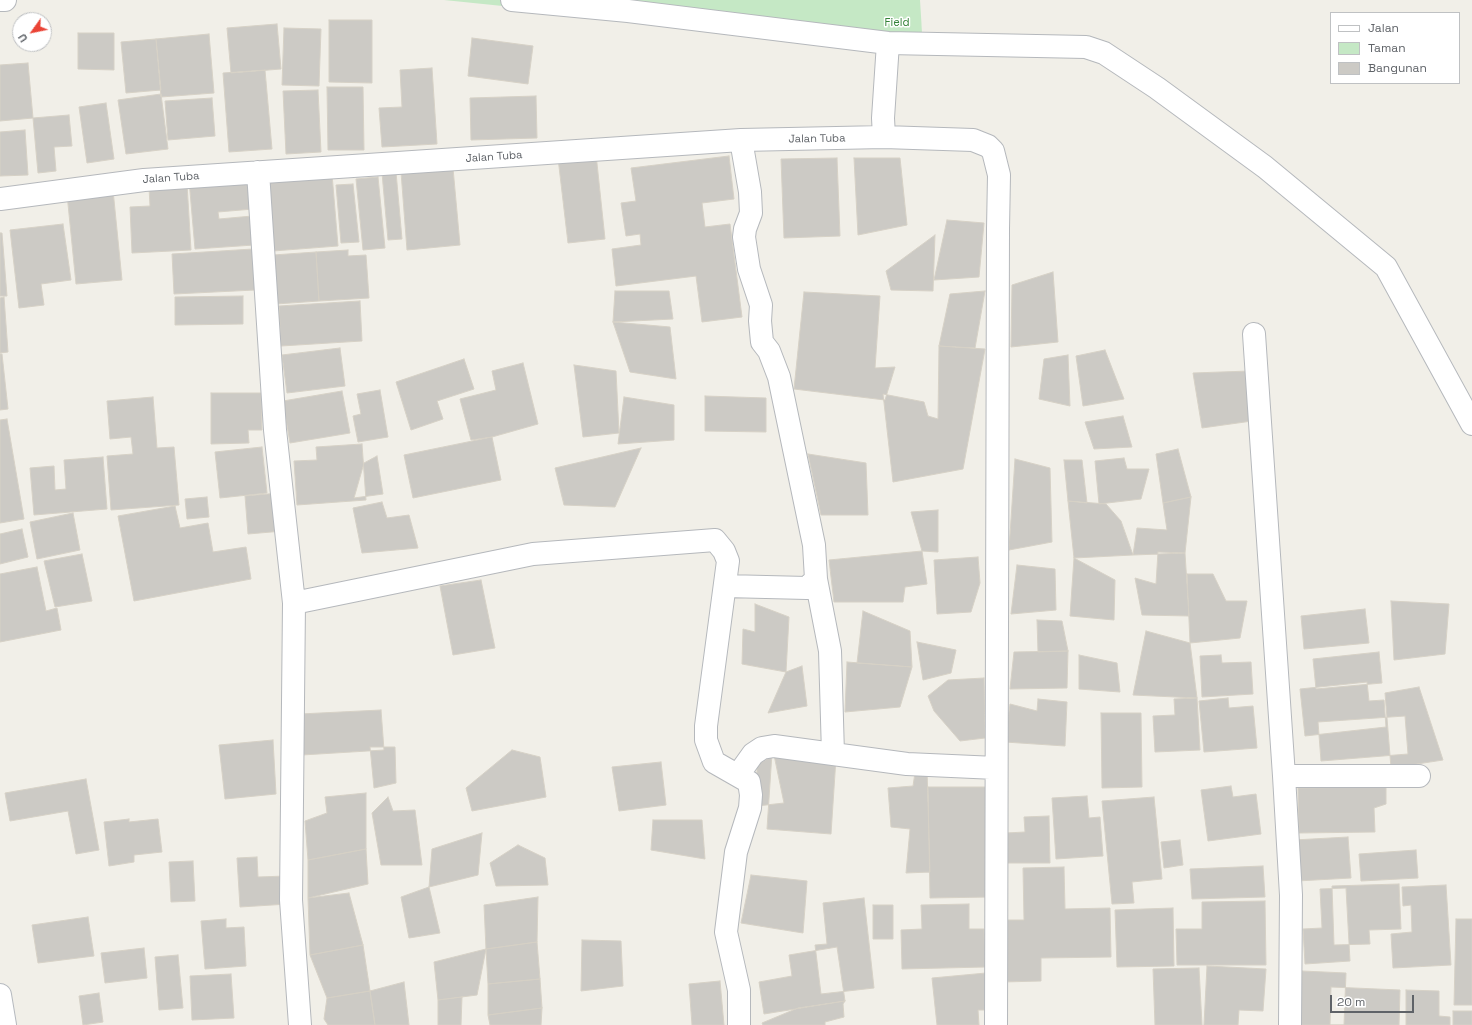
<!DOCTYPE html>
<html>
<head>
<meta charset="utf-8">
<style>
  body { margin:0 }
  #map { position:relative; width:1472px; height:1025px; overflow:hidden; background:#f1efe8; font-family:"Space Grotesk",sans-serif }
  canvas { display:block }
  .legend { position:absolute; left:1330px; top:12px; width:130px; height:72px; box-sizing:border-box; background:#fff; border:1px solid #bfc1c3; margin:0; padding:5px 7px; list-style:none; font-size:12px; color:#5f6368 }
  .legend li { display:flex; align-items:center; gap:8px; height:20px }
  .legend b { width:20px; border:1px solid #bfc1c3 }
  .north { position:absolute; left:12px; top:12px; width:40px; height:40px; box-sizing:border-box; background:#fff; border:1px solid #bfc1c3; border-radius:50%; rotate:237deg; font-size:11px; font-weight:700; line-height:16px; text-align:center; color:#5f6368 }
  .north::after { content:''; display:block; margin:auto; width:14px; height:18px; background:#ea4335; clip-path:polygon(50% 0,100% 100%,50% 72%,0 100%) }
  .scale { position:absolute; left:1330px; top:995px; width:84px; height:18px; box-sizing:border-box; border:2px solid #5f6368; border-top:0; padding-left:5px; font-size:12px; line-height:14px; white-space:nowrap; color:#5f6368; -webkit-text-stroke:3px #fff; paint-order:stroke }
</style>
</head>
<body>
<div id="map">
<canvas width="1472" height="1025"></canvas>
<ul class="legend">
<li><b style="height:5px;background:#fff"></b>Jalan</li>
<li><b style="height:11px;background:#c5e8c5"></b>Taman</li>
<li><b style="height:11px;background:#cccac5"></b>Bangunan</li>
</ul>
<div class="north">U</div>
<div class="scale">20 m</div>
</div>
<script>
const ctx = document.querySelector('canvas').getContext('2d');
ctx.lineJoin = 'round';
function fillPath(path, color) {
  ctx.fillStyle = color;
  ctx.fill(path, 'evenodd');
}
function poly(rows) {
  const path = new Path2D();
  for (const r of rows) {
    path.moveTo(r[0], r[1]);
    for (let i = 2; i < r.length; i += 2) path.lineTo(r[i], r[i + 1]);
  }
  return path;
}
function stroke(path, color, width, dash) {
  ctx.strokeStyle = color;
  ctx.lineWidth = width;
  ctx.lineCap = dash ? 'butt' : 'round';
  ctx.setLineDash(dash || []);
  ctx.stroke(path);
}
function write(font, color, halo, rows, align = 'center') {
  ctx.font = font + ' "Space Grotesk",sans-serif';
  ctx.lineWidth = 3;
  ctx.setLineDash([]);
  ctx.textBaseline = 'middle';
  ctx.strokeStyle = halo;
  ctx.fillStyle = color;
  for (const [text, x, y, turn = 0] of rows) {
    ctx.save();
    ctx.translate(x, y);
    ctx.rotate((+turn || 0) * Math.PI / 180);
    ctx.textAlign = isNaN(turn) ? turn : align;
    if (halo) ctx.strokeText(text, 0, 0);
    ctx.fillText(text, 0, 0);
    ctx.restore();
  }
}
fillPath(poly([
  [444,0,920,0,923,49]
]), '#c5e8c5');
const building = poly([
  [329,20,372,20,372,83,329,82,329,20],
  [277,24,281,69,231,73,227,28,277,24],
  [284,28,321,29,319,86,282,85,284,28],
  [78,33,114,33,114,70,78,69,78,33],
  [209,34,214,93,161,97,156,39,209,34],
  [472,38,533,46,528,84,468,76,472,38],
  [156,39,161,90,126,93,121,42,156,39],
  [28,63,33,118,0,121,0,65,28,63],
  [432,68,437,144,382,147,379,108,402,107,400,70,432,68],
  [265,70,272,149,229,152,223,73,265,70],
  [327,87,363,87,364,150,328,150,327,87],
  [318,90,321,152,286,154,283,91,318,90],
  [161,94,168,149,126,154,118,100,161,94],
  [536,96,537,138,471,140,470,98,536,96],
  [212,98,215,136,168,140,165,101,212,98],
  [106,103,114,159,87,163,79,107,106,103],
  [69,115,72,146,54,147,56,171,38,173,33,118,69,115],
  [25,130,28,175,0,176,0,132,25,130],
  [596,154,605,239,568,243,558,158,596,154],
  [729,156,734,199,702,203,705,227,730,224,742,317,702,322,696,276,616,286,612,249,641,245,640,234,626,236,621,203,636,201,631,168,729,156],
  [837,158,840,236,784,238,781,159,837,158],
  [854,158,900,158,907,225,858,235,854,158],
  [453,168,460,245,407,250,401,172,453,168],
  [396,172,402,239,388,240,382,173,396,172],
  [332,174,338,246,273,251,268,178,332,174],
  [251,176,253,209,218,212,219,219,252,216,254,245,195,249,189,180,251,176],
  [378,177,385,248,363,250,356,179,378,177],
  [187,184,191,250,132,253,130,207,150,206,149,187,187,184],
  [353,184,359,242,341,243,336,185,353,184],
  [113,190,122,280,76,284,67,194,113,190],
  [947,220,984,223,979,277,934,280,947,220],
  [63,224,71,280,41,284,44,305,19,308,10,230,63,224],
  [0,233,2,233,7,296,0,296,0,233],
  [935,235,933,291,891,290,886,271,935,235],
  [253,249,255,290,174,294,172,254,253,249],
  [348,250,348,256,366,255,369,298,319,301,316,252,348,250],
  [316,252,319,301,276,304,273,255,316,252],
  [1053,272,1058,342,1011,347,1012,285,1053,272],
  [615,291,669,291,673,319,613,322,615,291],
  [985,291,975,348,939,346,950,294,985,291],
  [804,292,880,296,875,368,895,367,885,400,794,389,804,292],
  [243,296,243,324,175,325,175,297,243,296],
  [4,297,8,352,0,353,0,298,4,297],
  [360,301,362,341,281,346,279,306,360,301],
  [613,322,670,327,676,379,630,372,613,322],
  [939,346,985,349,963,469,893,482,883,394,924,402,928,416,938,419,939,346],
  [340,348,345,386,287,393,282,355,340,348],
  [1105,350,1124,399,1083,406,1076,356,1105,350],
  [0,354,2,354,8,409,0,410,0,354],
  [1068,355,1070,406,1039,399,1044,359,1068,355],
  [464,359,474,389,437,401,443,419,411,430,396,382,464,359],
  [523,363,538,424,492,437,471,440,460,399,496,390,492,371,523,363],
  [574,365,616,371,619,433,583,437,574,365],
  [1249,371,1252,421,1202,428,1193,373,1249,371],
  [380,390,388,437,358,442,353,416,361,414,357,394,380,390],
  [342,391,350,433,290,443,283,401,342,391],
  [211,393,261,393,262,430,248,430,249,443,211,444,211,393],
  [705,396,766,398,766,432,705,431,705,396],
  [153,397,157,448,174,447,179,505,111,510,107,456,133,454,131,437,110,439,107,401,153,397],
  [624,397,674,405,674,440,618,444,624,397],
  [1123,416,1132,447,1094,449,1085,422,1123,416],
  [7,419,24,519,0,523,0,420,7,419],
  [492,437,501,480,413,498,404,455,492,437],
  [362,444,366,500,297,505,294,461,317,460,316,447,362,444],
  [262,447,267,493,220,498,215,452,262,447],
  [641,448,615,507,564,505,555,468,641,448],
  [1178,449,1191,497,1163,503,1156,454,1178,449],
  [808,454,866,463,868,515,821,515,808,454],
  [377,456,383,494,354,498,364,463,377,456],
  [103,457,107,509,34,515,30,468,54,466,55,490,66,489,64,460,103,457],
  [1124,458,1127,469,1149,469,1141,499,1099,504,1095,461,1124,458],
  [1015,459,1050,468,1052,542,1009,550,1015,459],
  [1064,460,1082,460,1087,503,1068,501,1064,460],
  [279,493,283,531,248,534,245,496,279,493],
  [207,497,209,517,187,519,185,499,207,497],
  [1191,497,1185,553,1133,555,1137,528,1167,530,1163,503,1191,497],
  [1068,501,1106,504,1121,521,1133,555,1074,558,1068,501],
  [382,502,387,518,409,515,418,548,362,553,353,508,382,502],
  [175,506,180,528,208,523,213,552,246,547,251,579,134,601,118,516,175,506],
  [938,510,938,552,922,551,911,512,938,510],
  [73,513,80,550,37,559,30,522,73,513],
  [22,529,28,557,0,564,0,534,22,529],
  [922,551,927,584,905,587,903,602,834,602,829,560,922,551],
  [1158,552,1185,553,1189,616,1142,615,1135,578,1156,584,1158,552],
  [82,554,92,601,55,607,44,561,82,554],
  [978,557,980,583,971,612,937,614,934,560,978,557],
  [1074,558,1115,580,1114,620,1070,616,1074,558],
  [1017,565,1055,569,1056,610,1011,614,1017,565],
  [37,567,46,611,57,608,61,630,0,642,0,574,37,567],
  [1187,574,1213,574,1226,601,1247,601,1240,638,1190,643,1187,574],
  [481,580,495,648,453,655,440,586,481,580],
  [1391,601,1449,604,1445,654,1394,660,1391,601],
  [755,604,789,617,786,672,742,664,743,629,755,632,755,604],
  [1365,609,1369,643,1304,649,1301,616,1365,609],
  [863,611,910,631,912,667,857,663,863,611],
  [1037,620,1062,621,1068,651,1038,652,1037,620],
  [1146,631,1190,643,1197,698,1133,695,1146,631],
  [917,642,956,650,951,673,923,680,917,642],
  [1068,651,1067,688,1010,689,1014,652,1068,651],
  [1379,652,1382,683,1316,689,1313,659,1379,652],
  [1079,655,1117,663,1120,692,1079,689,1079,655],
  [1221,655,1222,663,1251,662,1253,694,1202,697,1200,656,1221,655],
  [847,662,912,667,900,707,845,712,847,662],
  [802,666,807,706,768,713,786,672,802,666],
  [984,678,985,738,960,741,934,711,928,696,948,680,984,678],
  [1367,682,1369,701,1384,700,1386,727,1305,736,1300,689,1367,682],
  [1419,687,1443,760,1391,768,1385,693,1419,687],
  [1197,698,1200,750,1155,752,1153,716,1175,715,1174,699,1197,698],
  [1228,698,1229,708,1253,706,1257,748,1204,752,1199,701,1228,698],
  [1038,699,1067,702,1065,746,1005,742,1010,704,1037,711,1038,699],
  [381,710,384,750,302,755,300,714,381,710],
  [1101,713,1141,713,1142,787,1102,788,1101,713],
  [1405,716,1408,754,1321,761,1318,722,1405,716],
  [273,740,276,794,225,799,219,745,273,740],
  [370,747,395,747,396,783,374,788,370,747],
  [512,750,540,757,546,797,472,811,466,788,512,750],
  [772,753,836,758,831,834,767,829,772,753],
  [774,755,784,803,757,806,757,765,774,755],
  [661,762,666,805,619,811,612,767,661,762],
  [916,766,927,769,930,872,906,873,910,829,891,827,888,788,913,786,916,766],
  [86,779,99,850,76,854,68,811,10,821,5,793,86,779],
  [1231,786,1233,797,1256,794,1261,834,1208,841,1201,790,1231,786],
  [928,787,988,787,990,897,930,898,928,787],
  [1386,787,1386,804,1374,808,1375,832,1299,833,1298,788,1386,787],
  [366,793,366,849,308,860,305,821,327,813,325,797,366,793],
  [1087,796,1089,818,1100,817,1103,856,1056,859,1052,798,1087,796],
  [388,797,393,811,415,810,422,865,381,865,372,813,388,797],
  [1154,797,1162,879,1132,882,1134,903,1112,904,1102,801,1154,797],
  [1049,816,1050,863,1006,863,1006,833,1025,832,1024,817,1049,816],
  [129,819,129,822,158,819,162,852,134,855,134,862,109,866,104,822,129,819],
  [653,820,702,820,705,859,651,850,653,820],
  [482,833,478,875,429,887,432,849,482,833],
  [1348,837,1351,878,1297,881,1294,840,1348,837],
  [1180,840,1183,865,1164,868,1161,842,1180,840],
  [518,845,545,858,548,885,496,886,490,863,518,845],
  [366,849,368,884,308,898,308,860,366,849],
  [1416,850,1418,878,1361,881,1359,854,1416,850],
  [257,857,258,877,286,876,288,904,240,907,237,858,257,857],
  [193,861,195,901,171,902,169,862,193,861],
  [1263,866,1265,897,1192,899,1190,869,1263,866],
  [1064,867,1065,909,1110,908,1111,957,1041,958,1041,981,1003,982,1001,920,1024,920,1023,868,1064,867],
  [751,875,807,881,803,933,741,923,751,875],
  [1399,884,1401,929,1369,930,1370,944,1334,945,1332,886,1399,884],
  [1446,885,1451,965,1393,968,1391,934,1412,932,1411,905,1403,906,1402,887,1446,885],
  [429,887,440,933,409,938,401,897,429,887],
  [1346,888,1350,961,1305,964,1303,929,1322,928,1320,889,1346,888],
  [349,893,363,945,310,955,308,898,349,893],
  [538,897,537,942,486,949,484,905,538,897],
  [864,898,874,988,821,994,815,945,827,944,823,903,864,898],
  [1265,901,1266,965,1177,965,1176,929,1202,929,1202,902,1265,901],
  [969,904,969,929,984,929,985,967,902,969,901,930,922,929,921,905,969,904],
  [873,905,893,905,893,939,873,939,873,905],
  [1173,908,1174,966,1117,967,1115,910,1173,908],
  [88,917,94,956,38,963,32,925,88,917],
  [226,919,226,928,244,927,246,966,205,969,201,921,226,919],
  [1456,919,1472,919,1472,1005,1454,1005,1456,919],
  [582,940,621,941,623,986,581,991,582,940],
  [537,942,540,979,488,984,486,949,537,942],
  [363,945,370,991,327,998,310,955,363,945],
  [837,947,845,1001,764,1014,759,982,792,976,789,955,837,947],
  [144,948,147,978,105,983,101,953,144,948],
  [486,949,477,995,438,1000,434,962,486,949],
  [178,955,183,1008,159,1010,155,957,178,955],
  [1207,966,1266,969,1263,1011,1239,1010,1238,1025,1204,1025,1207,966],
  [1199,968,1202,1025,1155,1025,1153,969,1199,968],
  [1302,971,1346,973,1344,1025,1300,1025,1302,971],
  [986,973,989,1010,978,1010,979,1025,937,1025,932,978,986,973],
  [231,974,234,1018,192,1020,190,976,231,974],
  [540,979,542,1008,488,1015,488,984,540,979],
  [720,981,724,1025,692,1025,689,984,720,981],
  [404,982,409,1025,375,1025,370,991,404,982],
  [1331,987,1400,990,1399,1025,1330,1025,1331,987],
  [1406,990,1439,991,1439,1016,1450,1017,1450,1025,1406,1025,1406,990],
  [370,991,375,1025,328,1025,324,1019,327,998,370,991],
  [99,993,103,1022,83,1025,79,996,99,993],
  [462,997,461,1025,438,1025,438,1000,462,997],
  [845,1001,843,1004,844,1017,825,1022,825,1025,763,1025,762,1023,798,1008,845,1001],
  [542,1008,541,1025,490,1025,488,1015,542,1008],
  [1453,1011,1472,1011,1472,1025,1453,1025,1453,1011]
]);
fillPath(building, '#cccac5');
stroke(building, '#d6d1c6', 1);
const street = poly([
  [0,0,5,0],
  [512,0,628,11,888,43,1086,47,1104,53,1157,88,1265,167,1386,267,1472,424],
  [884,137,883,118,888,43],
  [258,172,275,430,294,603,291,900,300,1025],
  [0,199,144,180,741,140,884,137,973,140,988,146,993,151,999,175,998,229,996,1025],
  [1254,334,1284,776,1291,895,1290,1025],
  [816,579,830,651,833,754],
  [725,586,807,588,816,579,814,545,779,377,769,351,762,342,760,321,761,305,749,269,744,237,745,229,751,213,750,192,741,140],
  [294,603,533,554,715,540,724,551,728,561,706,726,706,740,714,762,749,782,751,795,750,808,736,852,726,932,739,990,739,1025],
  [738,775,753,754,762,748,774,746,907,764,996,768],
  [1284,776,1419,776]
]);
const secondary = poly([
  [0,995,5,1025]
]);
stroke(street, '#b5b8bc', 24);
stroke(secondary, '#b6babf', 24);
stroke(street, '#fff', 22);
stroke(secondary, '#fff', 22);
write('11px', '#348238', '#fff', [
  ["Field",897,23]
]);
write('11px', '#5f6368', '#fff', [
  ["Jalan Tuba",817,139,-1],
  ["Jalan Tuba",494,157,-4],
  ["Jalan Tuba",171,178,-4]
]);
</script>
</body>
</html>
